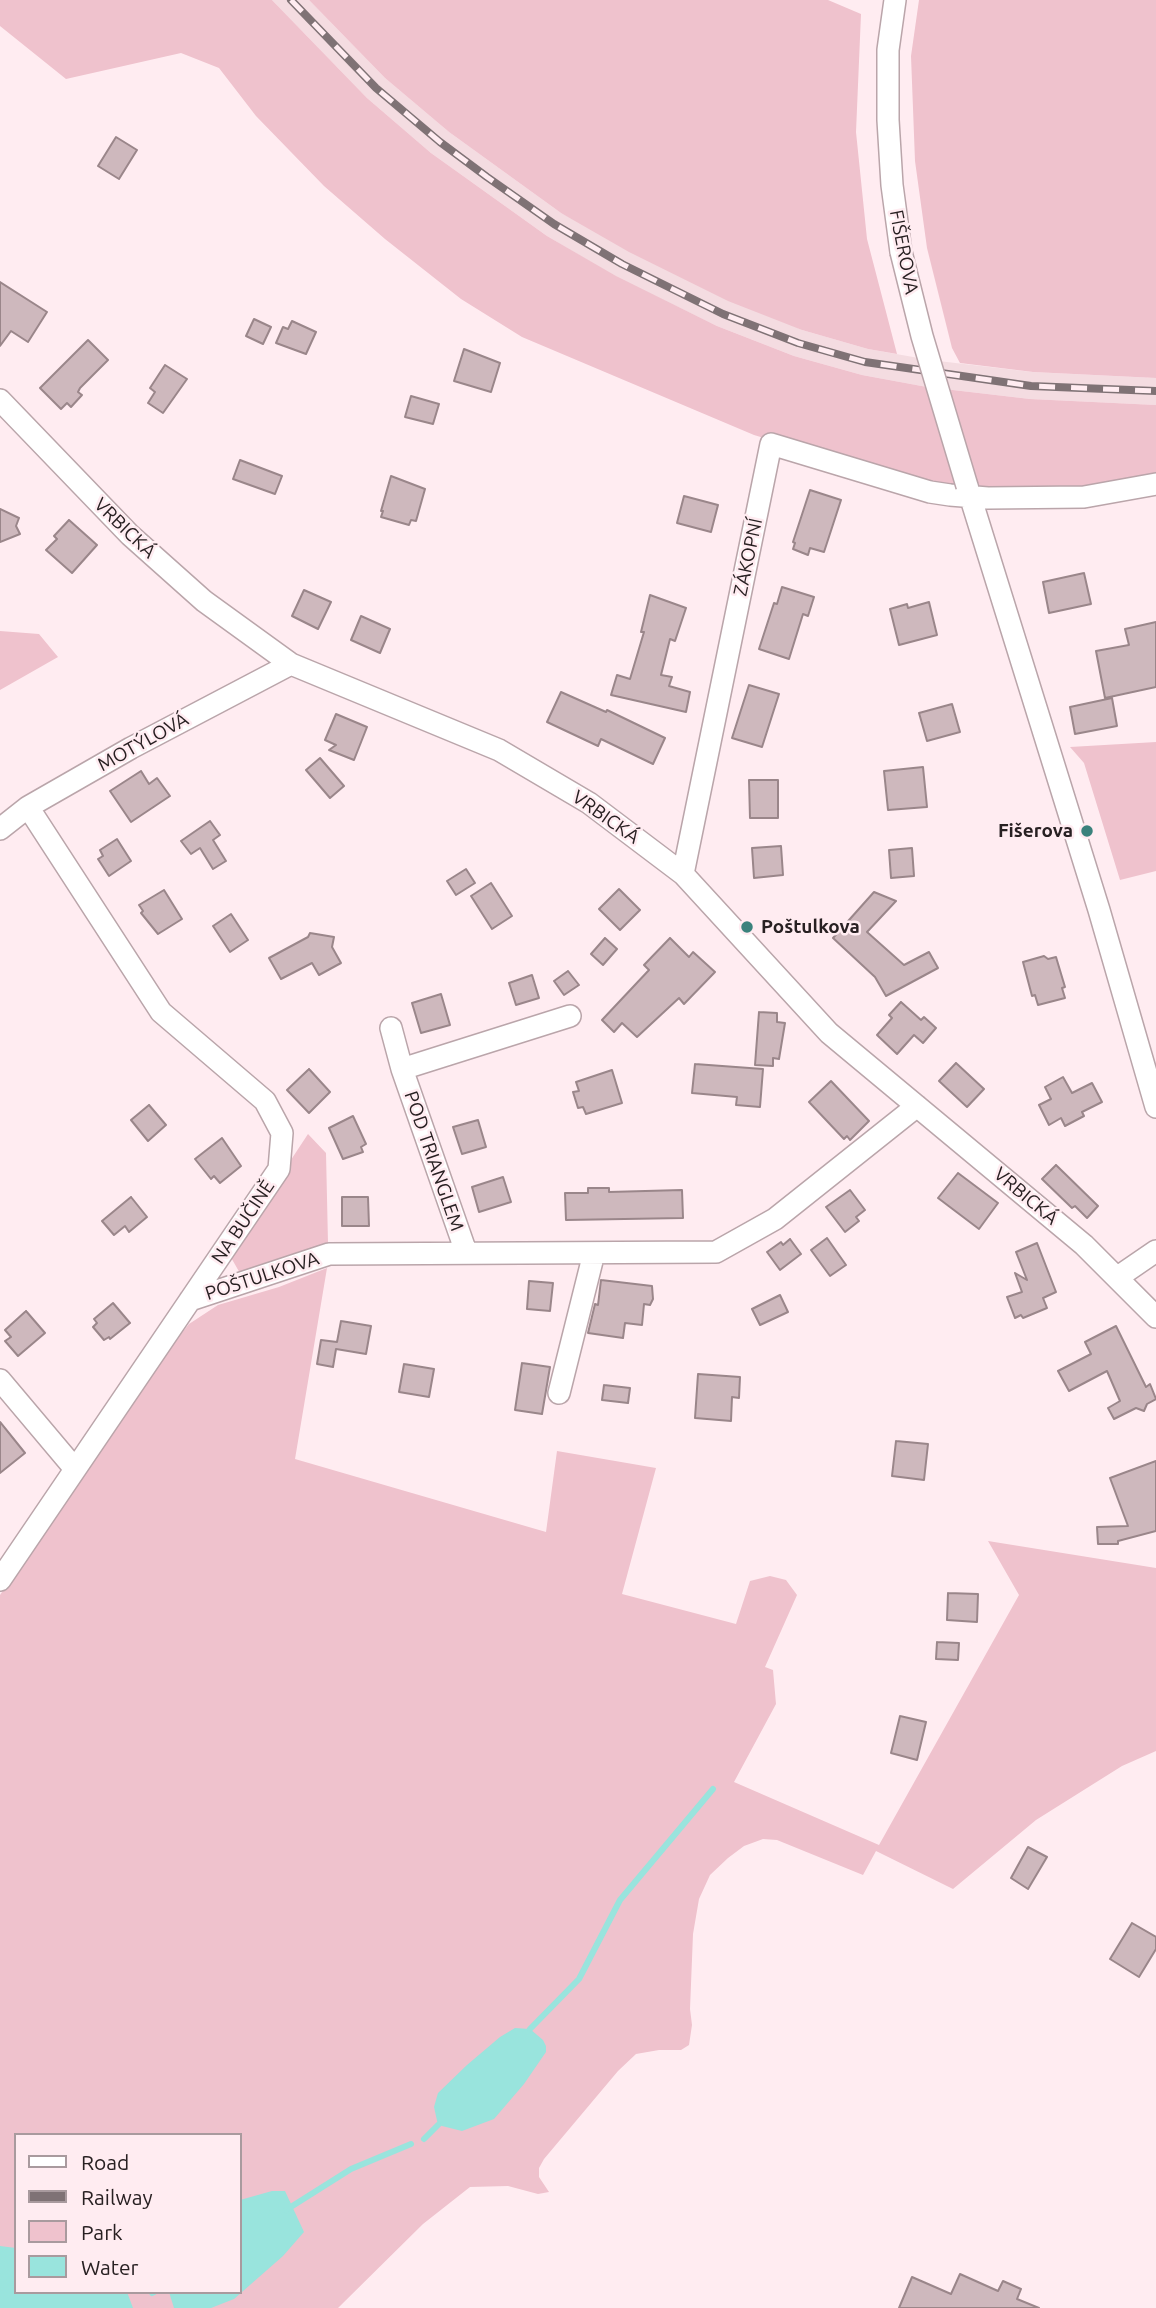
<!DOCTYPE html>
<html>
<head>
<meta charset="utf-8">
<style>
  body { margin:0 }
  #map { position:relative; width:1156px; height:2308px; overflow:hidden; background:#ffecf1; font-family:Ubuntu,sans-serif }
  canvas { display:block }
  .legend { position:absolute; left:14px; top:2133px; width:228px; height:161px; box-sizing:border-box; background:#ffecf1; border:2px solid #a99a9e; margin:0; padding:9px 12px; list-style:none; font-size:21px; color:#282022 }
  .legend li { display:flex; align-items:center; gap:14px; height:35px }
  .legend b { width:35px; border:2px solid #a99a9e }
</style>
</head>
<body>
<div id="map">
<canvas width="1156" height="2308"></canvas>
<ul class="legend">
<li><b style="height:9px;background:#fff"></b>Road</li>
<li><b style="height:9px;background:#7f7275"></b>Railway</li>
<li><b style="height:19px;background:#efc2cd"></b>Park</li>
<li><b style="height:19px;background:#99e4dd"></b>Water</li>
</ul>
</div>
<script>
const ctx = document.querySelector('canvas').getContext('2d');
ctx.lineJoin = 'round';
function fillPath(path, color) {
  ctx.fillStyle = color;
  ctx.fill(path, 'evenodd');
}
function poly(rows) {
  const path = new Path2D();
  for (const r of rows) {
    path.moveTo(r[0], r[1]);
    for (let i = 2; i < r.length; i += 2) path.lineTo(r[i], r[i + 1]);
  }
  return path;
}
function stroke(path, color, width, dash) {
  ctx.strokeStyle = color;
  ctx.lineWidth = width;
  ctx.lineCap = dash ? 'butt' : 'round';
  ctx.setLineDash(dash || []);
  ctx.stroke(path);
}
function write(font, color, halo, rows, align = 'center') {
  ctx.font = font + ' Ubuntu,sans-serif';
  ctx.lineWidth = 5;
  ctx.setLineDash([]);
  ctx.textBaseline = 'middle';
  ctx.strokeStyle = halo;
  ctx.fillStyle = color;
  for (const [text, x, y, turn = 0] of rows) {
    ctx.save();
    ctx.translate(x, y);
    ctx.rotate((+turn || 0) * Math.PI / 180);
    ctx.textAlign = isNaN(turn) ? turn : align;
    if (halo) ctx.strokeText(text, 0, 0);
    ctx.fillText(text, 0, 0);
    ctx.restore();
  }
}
fillPath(poly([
  [272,0,309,0,385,78,449,132,561,213,802,330,868,349,930,360,1032,372,1156,378,1156,405,1030,399,927,387,862,375,794,356,717,326,616,277,547,236,431,153,367,98]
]), '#f4dce1');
fillPath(poly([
  [0,0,272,0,367,98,431,153,547,236,616,276,717,326,794,356,862,375,927,387,1030,399,1156,405,1156,477,1090,491,930,488,754,435,522,337,461,299,385,239,324,186,256,116,219,68,181,53,66,79,0,26],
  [309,0,828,0,861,14,856,132,867,239,897,354,868,349,802,330,728,301,629,252,561,213,449,132,385,78],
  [919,0,1156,0,1156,378,1033,372,960,363,952,348,927,248,915,161,911,56],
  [0,631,39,634,58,657,0,690],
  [1156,742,1156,871,1120,880,1084,763,1070,747],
  [308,1134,326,1153,328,1243,241,1275,229,1254],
  [327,1268,295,1459,546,1532,557,1451,656,1468,622,1594,736,1624,750,1581,770,1576,786,1580,797,1595,765,1667,773,1670,776,1704,734,1782,879,1845,1019,1595,988,1541,1156,1568,1156,1751,1122,1766,1036,1820,953,1889,876,1851,863,1875,777,1840,763,1839,744,1846,728,1858,710,1875,699,1899,693,1934,690,2009,692,2025,689,2045,681,2050,659,2050,636,2054,618,2071,544,2159,539,2168,539,2177,549,2192,538,2194,508,2186,470,2187,423,2224,338,2308,0,2308,0,1595,154,1367,189,1324,218,1305,279,1287],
  [16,2135,240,2135,240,2292,16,2292]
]), '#efc2cd');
fillPath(poly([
  [515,2028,530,2029,543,2040,546,2046,546,2052,524,2084,494,2119,462,2131,438,2125,434,2107,438,2093,467,2065,500,2037],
  [272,2191,285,2191,304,2232,283,2256,234,2299,211,2308,174,2308,169,2292,240,2292,240,2200],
  [0,2246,16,2248,16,2292,127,2292,133,2308,0,2308]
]), '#99e4dd');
stroke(poly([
  [530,2029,579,1979,620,1900,713,1789],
  [424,2139,438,2125],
  [286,2210,351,2169,411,2144],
  [152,2293,154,2292]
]), '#99e4dd', 6);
const building = poly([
  [116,137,137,150,119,179,98,166,116,137],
  [0,282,47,312,28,342,11,331,0,346,0,282],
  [254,319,271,327,263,344,246,336,254,319],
  [292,321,316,332,306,354,276,343,283,327,288,329,292,321],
  [88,340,108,360,80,388,78,392,82,395,71,407,67,403,61,409,40,388,88,340],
  [464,349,500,363,491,392,454,381,464,349],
  [165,365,187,379,163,413,148,403,155,392,150,388,165,365],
  [411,396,439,404,433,424,405,417,411,396],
  [240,460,282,476,275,494,233,479,240,460],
  [391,476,425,489,416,521,411,520,409,525,381,517,383,511,381,511,391,476],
  [810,490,841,500,824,552,810,548,808,555,793,549,795,543,793,542,810,490],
  [684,496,718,505,711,532,677,523,684,496],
  [0,509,19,518,16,526,20,534,0,542,0,509],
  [69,520,97,545,72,573,46,550,57,539,54,536,69,520],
  [1084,573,1091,604,1049,613,1043,582,1084,573],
  [782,587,814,597,808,616,803,614,789,659,759,649,774,603,777,604,782,587],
  [304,590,331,602,318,629,292,616,304,590],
  [650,595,686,608,675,641,670,639,661,675,672,677,669,686,690,692,686,712,611,695,617,675,630,679,644,632,641,632,650,595],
  [929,602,937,635,899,645,890,609,907,604,908,608,929,602],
  [361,616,390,629,380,653,351,640,361,616],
  [1156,622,1156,687,1105,698,1096,651,1129,645,1125,629,1156,622],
  [749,685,779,694,762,747,732,738,749,685],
  [561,692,606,712,607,710,665,738,653,764,601,739,598,746,547,722,561,692],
  [1112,698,1117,726,1075,734,1070,707,1112,698],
  [952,704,960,732,927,741,919,713,952,704],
  [336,714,367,727,354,760,329,750,336,745,325,740,336,714],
  [320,758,344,786,330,798,306,770,320,758],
  [923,767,927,807,888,810,884,771,923,767],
  [141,771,149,784,157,778,170,796,131,822,110,791,141,771],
  [749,780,778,780,778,818,750,818,749,780],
  [210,821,220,835,213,840,226,861,213,869,200,848,191,854,181,841,210,821],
  [117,839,131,861,109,876,98,859,103,856,100,850,117,839],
  [781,846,783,875,754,878,752,848,781,846],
  [912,848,914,876,891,878,889,850,912,848],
  [466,869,475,883,456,895,447,881,466,869],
  [491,883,512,916,492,929,471,896,491,883],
  [619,889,640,910,620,930,599,909,619,889],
  [164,890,182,919,158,934,141,913,143,911,139,905,164,890],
  [874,892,896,901,867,932,904,965,929,952,938,968,886,996,875,977,833,938,874,892],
  [231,914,248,940,230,952,213,926,231,914],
  [310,933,334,937,332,947,341,963,319,975,312,963,281,979,269,958,308,937,310,933],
  [605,938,617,949,603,965,591,954,605,938],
  [670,938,689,957,693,952,715,972,684,1004,679,998,637,1037,622,1023,614,1032,602,1020,649,970,644,965,670,938],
  [1044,956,1048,959,1056,957,1065,987,1062,988,1065,998,1038,1005,1035,995,1032,996,1023,962,1044,956],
  [568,971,579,985,564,995,554,981,568,971],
  [532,975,539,998,516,1005,509,983,532,975],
  [441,994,450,1025,421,1033,412,1003,441,994],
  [901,1002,921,1020,924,1017,936,1028,923,1043,914,1035,897,1054,877,1035,892,1018,889,1015,901,1002],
  [759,1012,777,1013,777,1022,785,1023,779,1059,773,1058,773,1066,755,1065,759,1012],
  [956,1063,984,1089,967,1107,939,1081,956,1063],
  [695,1064,763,1069,760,1107,736,1105,737,1097,692,1093,695,1064],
  [309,1069,330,1092,309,1113,287,1090,309,1069],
  [612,1070,622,1103,586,1114,583,1107,578,1108,573,1092,579,1091,576,1082,612,1070],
  [1063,1077,1072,1093,1092,1083,1102,1102,1082,1112,1084,1116,1065,1126,1061,1118,1049,1125,1039,1105,1051,1099,1045,1087,1063,1077],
  [831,1081,869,1121,850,1140,847,1136,844,1139,809,1102,831,1081],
  [149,1105,166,1125,148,1141,131,1120,149,1105],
  [353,1116,366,1144,361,1147,363,1152,343,1159,329,1128,353,1116],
  [478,1120,486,1147,462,1154,453,1127,478,1120],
  [222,1138,241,1166,220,1183,214,1176,211,1179,195,1159,222,1138],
  [1056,1165,1098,1206,1087,1218,1075,1206,1072,1208,1042,1179,1056,1165],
  [958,1173,998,1203,979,1229,938,1198,958,1173],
  [503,1177,511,1202,479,1212,472,1187,503,1177],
  [588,1188,609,1188,609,1192,682,1190,683,1218,566,1220,565,1193,588,1193,588,1188],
  [850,1190,865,1210,856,1217,859,1221,845,1232,826,1207,850,1190],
  [131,1197,147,1217,129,1232,125,1226,114,1235,102,1221,131,1197],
  [342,1197,368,1197,369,1226,342,1226,342,1197],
  [827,1238,846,1265,830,1276,811,1250,827,1238],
  [790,1239,801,1254,780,1270,767,1252,781,1242,783,1245,790,1239],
  [1037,1243,1056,1292,1043,1298,1047,1308,1023,1318,1021,1315,1015,1318,1007,1297,1022,1292,1015,1273,1027,1280,1016,1252,1037,1243],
  [601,1280,652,1286,653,1299,650,1305,644,1304,642,1325,625,1323,623,1338,588,1333,595,1304,598,1305,601,1280],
  [529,1281,553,1283,550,1311,527,1309,529,1281],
  [780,1295,788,1312,760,1325,752,1309,780,1295],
  [113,1303,130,1323,110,1339,109,1337,104,1340,93,1327,97,1323,94,1319,113,1303],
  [26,1311,45,1333,18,1356,5,1341,11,1337,5,1330,26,1311],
  [341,1321,371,1326,366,1354,336,1349,333,1367,317,1364,321,1340,337,1342,341,1321],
  [1116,1326,1146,1387,1150,1384,1156,1399,1147,1404,1144,1411,1136,1408,1114,1419,1108,1408,1120,1401,1107,1371,1069,1391,1058,1371,1091,1354,1085,1342,1116,1326],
  [522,1363,550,1367,542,1414,515,1410,522,1363],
  [404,1364,434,1369,429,1397,399,1392,404,1364],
  [698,1374,740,1377,739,1398,732,1397,731,1421,695,1418,698,1374],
  [604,1385,630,1388,628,1403,602,1400,604,1385],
  [0,1422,25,1453,0,1473,0,1422],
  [896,1441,928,1444,924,1480,892,1476,896,1441],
  [1156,1461,1156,1531,1118,1541,1118,1544,1098,1544,1097,1527,1128,1526,1110,1478,1156,1461],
  [948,1593,978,1594,977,1622,947,1620,948,1593],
  [937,1642,959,1643,958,1660,936,1659,937,1642],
  [900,1716,926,1722,917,1760,891,1753,900,1716],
  [1028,1847,1047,1857,1028,1889,1011,1878,1028,1847],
  [1132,1923,1156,1937,1156,1949,1139,1977,1110,1959,1132,1923],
  [960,2274,998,2291,1003,2281,1021,2289,1017,2299,1039,2308,899,2308,912,2277,951,2294,960,2274]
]);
fillPath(building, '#ceb8bd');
stroke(building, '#9a868a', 2);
const minor = poly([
  [895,0,888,50,888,120,892,185,901,252],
  [0,400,130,535,204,601,291,664,499,750,589,803,683,874,829,1033,1084,1245,1156,1317],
  [967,486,1099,910,1156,1107],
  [0,829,28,807,131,748,291,664],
  [683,874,771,444,930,492,950,495,988,498,1084,497,1156,484],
  [391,1028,402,1069],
  [466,1252,402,1069,570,1016],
  [1118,1277,1156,1251],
  [190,1300,329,1254,716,1252,775,1219,917,1106],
  [0,1380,75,1469],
  [559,1393,594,1253],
  [0,1580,279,1169,282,1133,265,1101,161,1012,28,807]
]);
stroke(minor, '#baa5aa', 24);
stroke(minor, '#fff', 21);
const rail = poly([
  [291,0,376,88,440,142,487,177,554,224,622,264,723,314,798,343,865,362,1031,386,1156,391]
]);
stroke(rail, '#7f7275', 8);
stroke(rail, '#ffecf1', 5, [16]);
const minorBridge = poly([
  [901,252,922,336,967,486]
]);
stroke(minorBridge, '#baa5aa', 24, []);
stroke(minorBridge, '#fff', 21);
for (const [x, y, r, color] of [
  [1087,831,7,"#3a827c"],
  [747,927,7,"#3a827c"]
]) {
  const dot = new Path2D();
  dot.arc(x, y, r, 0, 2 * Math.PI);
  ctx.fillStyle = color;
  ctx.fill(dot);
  stroke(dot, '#ffecf1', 2.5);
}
write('19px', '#282022', '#ffecf1', [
  ["FIŠEROVA",904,252,79],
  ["VRBICKÁ",125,528,44],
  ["ZÁKOPNÍ",748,557,-78],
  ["MOTÝLOVÁ",143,742,-29],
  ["VRBICKÁ",606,817,35],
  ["POD TRIANGLEM",434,1161,71],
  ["VRBICKÁ",1026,1196,40],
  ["NA BUČINĚ",243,1222,-56],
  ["POŠTULKOVA",262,1276,-18]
]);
write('bold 19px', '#282022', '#ffecf1', [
  ["Fišerova",1073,831],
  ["Poštulkova",761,927,"left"]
], 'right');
</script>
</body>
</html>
